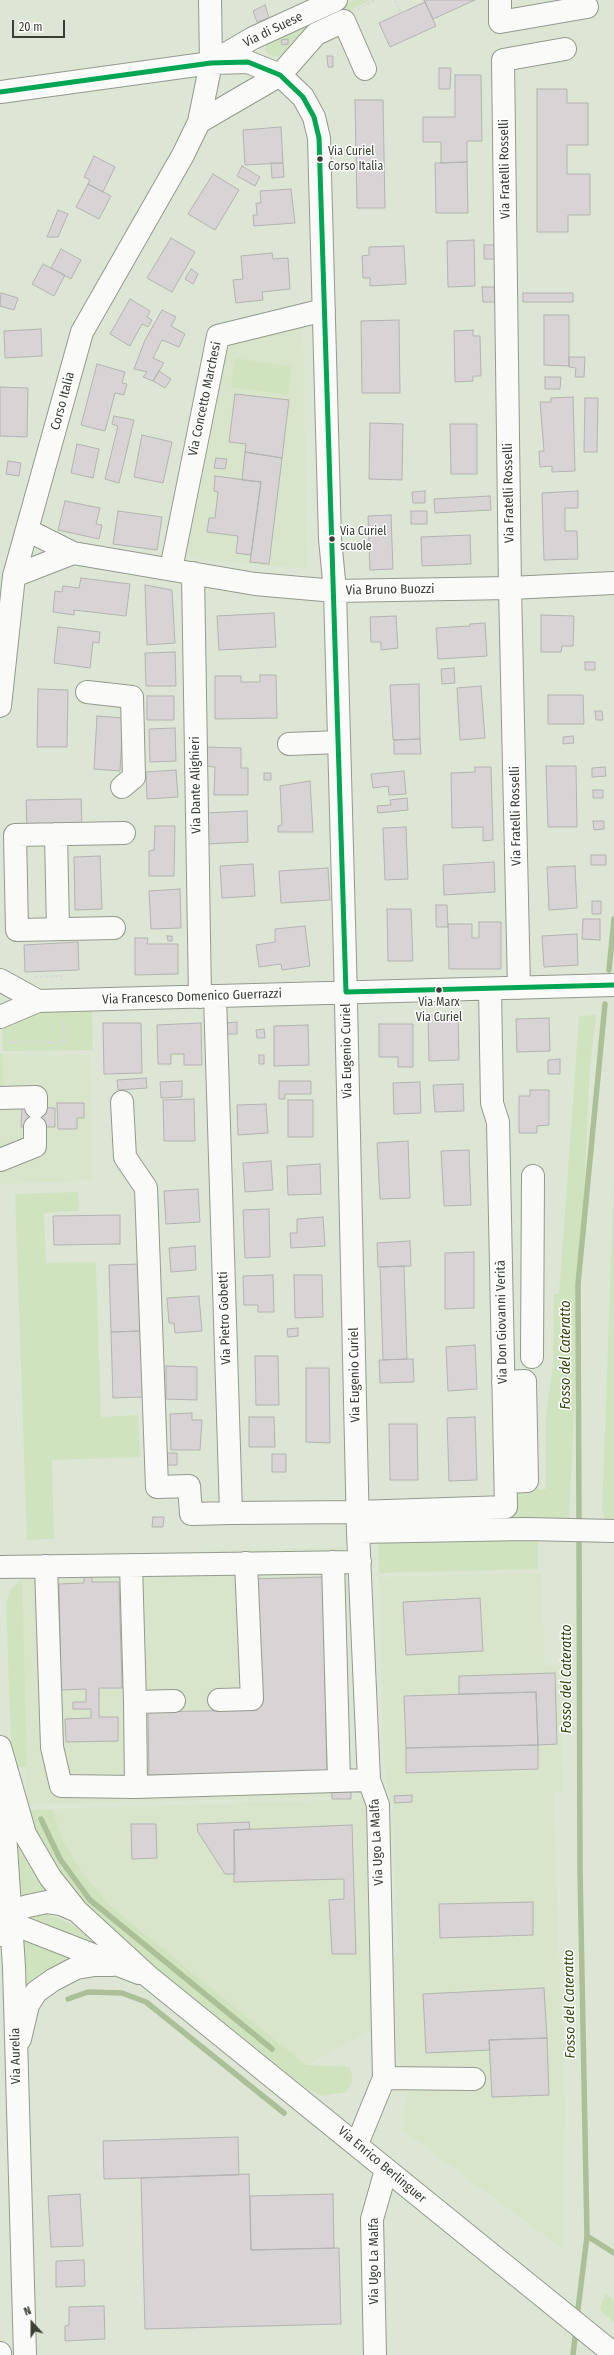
<!DOCTYPE html>
<html>
<head>
<meta charset="utf-8">
<style>
  body { margin:0 }
  #map { position:relative; width:614px; height:2355px; overflow:hidden; background:#dde6d5; font-family:"Fira Sans Condensed",sans-serif }
  canvas { display:block }
  .north { position:absolute; left:12px; top:2303px; width:40px; height:40px; -webkit-text-stroke:3px #fff; paint-order:stroke; rotate:339deg; font-size:11px; font-weight:700; line-height:16px; text-align:center; color:#393f33 }
  .north::after { content:''; display:block; margin:auto; width:14px; height:18px; background:#393f33; clip-path:polygon(50% 0,100% 100%,50% 72%,0 100%) }
  .scale { position:absolute; left:12px; top:20px; width:53px; height:18px; box-sizing:border-box; border:2px solid #393f33; border-top:0; padding-left:5px; font-size:12px; line-height:14px; white-space:nowrap; color:#393f33; -webkit-text-stroke:3px #fff; paint-order:stroke }
</style>
</head>
<body>
<div id="map">
<canvas width="614" height="2355"></canvas>
<div class="north">N</div>
<div class="scale">20 m</div>
</div>
<script>
const ctx = document.querySelector('canvas').getContext('2d');
ctx.lineJoin = 'round';
function fillPath(path, color) {
  ctx.fillStyle = color;
  ctx.fill(path, 'evenodd');
}
function poly(rows) {
  const path = new Path2D();
  for (const r of rows) {
    path.moveTo(r[0], r[1]);
    for (let i = 2; i < r.length; i += 2) path.lineTo(r[i], r[i + 1]);
  }
  return path;
}
function stroke(path, color, width, dash) {
  ctx.strokeStyle = color;
  ctx.lineWidth = width;
  ctx.lineCap = dash ? 'butt' : 'round';
  ctx.setLineDash(dash || []);
  ctx.stroke(path);
}
function write(font, color, halo, rows, align = 'center') {
  ctx.font = font + ' "Fira Sans Condensed",sans-serif';
  ctx.lineWidth = 3;
  ctx.setLineDash([]);
  ctx.textBaseline = 'middle';
  ctx.strokeStyle = halo;
  ctx.fillStyle = color;
  for (const [text, x, y, turn = 0] of rows) {
    ctx.save();
    ctx.translate(x, y);
    ctx.rotate((+turn || 0) * Math.PI / 180);
    ctx.textAlign = isNaN(turn) ? turn : align;
    if (halo) ctx.strokeText(text, 0, 0);
    ctx.fillText(text, 0, 0);
    ctx.restore();
  }
}
fillPath(poly([
  [303,328,307,569,185,558,222,344],
  [0,1054,90,1055,93,1180,0,1184],
  [345,1547,352,1796,27,1805,21,1557],
  [541,1573,545,1666,560,1666,563,1791,553,1792,565,2102,564,2250,404,2131,403,2110,408,2095,396,2046,394,1956,398,1955,392,1805,384,1767,379,1577],
  [368,1799,378,2027,306,2065,107,1903,80,1869,63,1840,52,1809]
]), '#d8e5ca');
fillPath(poly([
  [353,0,371,0,315,28,299,46,282,54,277,57,271,56,265,51,267,42,273,37],
  [235,358,292,367,288,395,231,387],
  [92,1010,93,1050,3,1051,2,1030,9,1024,41,1011],
  [596,1015,590,1066,569,1522,555,1518,377,1526,376,1520,514,1515,515,1490,546,1489,546,1415,553,1366,554,1294,559,1294,579,1016],
  [0,1054,2,1054,4,1088,0,1092],
  [614,1178,614,1523,606,1523,602,1510],
  [78,1192,79,1211,44,1213,46,1263,96,1262,101,1417,138,1415,140,1457,52,1460,54,1539,27,1540,15,1194],
  [538,1533,538,1569,379,1573,378,1536],
  [22,1579,27,1767,12,1767,6,1602,11,1589],
  [52,1809,63,1840,80,1869,107,1903,306,2065,350,2067,353,2081,346,2092,323,2096,307,2089,110,1931,80,1903,48,1863,25,1811],
  [18,1839,53,1894,18,1897],
  [41,1913,58,1918,100,1940,102,1946,25,1919],
  [21,1937,70,1954,68,1959,27,1984,22,1979],
  [605,2293,614,2300,614,2323,600,2310]
]), '#d0e3bf');
stroke(poly([
  [609,970,614,919],
  [579,1526,578,1284,605,1004],
  [41,1819,60,1859,90,1900,272,2049],
  [68,1999,88,1992,122,1993,146,2002,284,2113],
  [587,2236,614,2253],
  [577,2317,587,2236,580,1870,579,1534],
  [573,2355,576,2329]
]), '#abc096', 5.5);
const building = poly([
  [424,0,475,0,433,19,424,0],
  [425,2,436,26,390,47,379,23,425,2],
  [265,5,269,18,257,22,253,11,265,5],
  [288,39,288,44,282,45,281,40,288,39],
  [327,56,333,56,333,67,328,67,327,56],
  [439,68,451,68,450,89,439,89,439,68],
  [455,75,481,75,482,141,467,141,467,162,441,163,441,142,423,142,423,117,455,117,455,75],
  [537,89,567,89,567,103,588,103,588,145,567,145,567,174,590,174,590,215,568,215,568,232,537,232,537,89],
  [355,100,383,100,385,208,357,208,355,100],
  [281,127,283,163,245,165,243,130,281,127],
  [94,156,115,167,103,192,88,184,90,180,84,177,94,156],
  [467,162,468,213,436,213,435,163,467,162],
  [271,163,283,163,284,177,272,178,271,163],
  [242,166,260,177,255,186,237,176,242,166],
  [213,174,239,190,215,230,188,214,213,174],
  [88,184,111,196,99,219,76,207,88,184],
  [291,189,295,223,254,226,253,215,257,215,256,203,261,203,260,191,291,189],
  [58,210,68,214,58,237,47,237,58,210],
  [171,238,195,252,172,292,147,278,171,238],
  [474,240,475,286,448,287,447,241,474,240],
  [484,245,495,245,495,259,484,259,484,245],
  [404,246,406,284,370,286,370,278,363,278,362,256,369,255,369,247,404,246],
  [61,249,81,260,71,279,51,268,61,249],
  [272,253,273,259,288,258,290,289,262,292,263,300,236,303,233,280,243,279,241,256,272,253],
  [43,264,65,275,54,296,32,284,43,264],
  [191,269,198,274,193,284,185,279,191,269],
  [482,287,494,287,495,302,483,302,482,287],
  [1,293,18,298,14,310,0,306,1,293],
  [523,293,573,293,573,302,523,302,523,293],
  [130,299,150,311,147,317,152,320,148,327,142,324,130,346,110,334,130,299],
  [162,310,176,317,171,326,185,334,179,347,162,340,153,358,164,363,153,381,143,377,147,372,134,369,145,340,162,310],
  [544,315,569,315,569,366,544,365,544,315],
  [399,320,400,393,362,393,361,321,399,320],
  [41,329,42,356,5,358,4,331,41,329],
  [473,330,473,336,480,336,481,376,473,376,473,381,455,382,454,331,473,330],
  [569,357,585,357,584,377,575,377,576,368,569,367,569,357],
  [97,364,125,372,122,383,127,384,124,395,115,393,105,431,81,425,97,364],
  [159,371,171,379,165,388,153,381,159,371],
  [545,377,561,377,560,389,545,389,545,377],
  [0,387,28,388,27,437,0,436,0,387],
  [235,394,289,400,282,458,245,452,246,444,229,442,235,394],
  [573,397,575,471,552,472,552,466,540,467,539,451,544,451,540,402,551,402,551,398,573,397],
  [585,398,598,398,597,452,584,452,585,398],
  [114,416,134,420,119,483,105,479,118,426,112,424,114,416],
  [370,423,403,424,402,480,369,479,370,423],
  [450,424,477,424,477,474,451,474,450,424],
  [142,435,172,442,163,483,134,477,142,435],
  [77,444,99,449,93,478,71,473,77,444],
  [245,452,282,458,269,564,250,562,261,482,242,480,245,452],
  [216,458,227,459,225,469,214,468,216,458],
  [8,461,21,463,19,476,6,474,8,461],
  [215,476,261,482,251,555,236,553,238,536,207,532,209,518,215,518,218,492,214,491,215,476],
  [425,491,425,503,413,503,412,492,425,491],
  [578,491,578,508,565,508,565,531,577,531,578,559,544,560,542,493,578,491],
  [490,496,491,510,435,513,434,499,490,496],
  [65,501,100,508,96,524,102,525,99,539,58,530,65,501],
  [118,511,162,517,157,550,113,544,118,511],
  [411,511,427,511,427,524,411,524,411,511],
  [391,515,393,569,370,570,368,516,391,515],
  [470,535,471,564,422,566,421,537,470,535],
  [81,578,130,584,126,616,74,610,74,615,53,612,55,591,62,592,63,586,79,588,81,578],
  [145,585,172,590,175,643,147,645,145,585],
  [274,613,276,647,219,650,217,616,274,613],
  [541,615,574,616,573,646,562,646,561,652,541,652,541,615],
  [396,616,398,648,381,650,381,642,371,642,370,617,396,616],
  [485,623,487,656,438,659,436,628,470,626,470,624,485,623],
  [58,627,100,632,99,643,93,642,90,668,54,663,58,627],
  [175,652,176,686,146,686,145,653,175,652],
  [585,662,595,662,595,670,585,670,585,662],
  [454,668,455,683,442,684,441,669,454,668],
  [260,675,276,675,277,718,215,719,215,676,241,676,241,682,260,682,260,675],
  [419,684,420,739,393,740,390,685,419,684],
  [481,686,485,738,460,740,457,688,481,686],
  [38,689,68,690,67,747,37,747,38,689],
  [548,695,583,695,584,724,548,724,548,695],
  [147,696,174,696,174,720,147,720,147,696],
  [595,711,602,711,603,720,596,720,595,711],
  [97,716,123,718,120,771,94,769,97,716],
  [175,728,176,761,150,762,149,729,175,728],
  [573,736,574,743,563,744,563,737,573,736],
  [420,739,421,754,394,754,394,740,420,739],
  [205,747,241,748,241,768,248,768,248,795,214,795,215,767,205,766,205,747],
  [546,766,576,766,577,827,548,827,546,766],
  [475,767,491,767,493,840,483,841,483,827,452,828,451,773,475,772,475,767],
  [605,767,606,776,592,777,592,768,605,767],
  [176,770,178,797,147,799,146,772,176,770],
  [404,771,406,794,389,795,388,786,373,788,371,774,404,771],
  [264,773,271,773,271,780,264,780,264,773],
  [310,781,313,832,278,832,278,826,282,825,280,786,310,781],
  [593,790,603,790,603,798,593,798,593,790],
  [407,798,408,810,378,813,377,806,391,805,390,800,407,798],
  [81,799,82,826,27,827,26,800,81,799],
  [247,811,248,842,206,844,206,813,247,811],
  [593,821,604,821,604,829,594,830,593,821],
  [155,826,175,826,174,876,149,876,149,851,154,850,155,826],
  [406,827,408,879,385,880,383,828,406,827],
  [591,855,606,855,606,865,591,865,591,855],
  [100,856,102,909,75,910,74,857,100,856],
  [494,862,495,892,444,895,443,865,494,862],
  [253,864,255,896,222,898,220,866,253,864],
  [575,866,577,908,549,910,547,867,575,866],
  [328,868,330,900,281,903,279,871,328,868],
  [180,889,181,928,151,929,149,891,180,889],
  [592,901,601,901,601,914,592,914,592,901],
  [436,905,447,905,448,927,436,927,436,905],
  [387,909,411,909,413,961,388,961,387,909],
  [583,919,600,919,600,940,582,939,583,919],
  [479,922,501,922,501,969,449,969,448,924,472,924,472,938,479,938,479,922],
  [305,926,310,966,282,970,281,964,259,967,256,945,275,942,275,929,305,926],
  [577,934,578,965,544,967,542,936,577,934],
  [167,936,172,936,172,941,168,941,167,936],
  [135,938,148,938,147,944,178,944,178,974,135,975,135,938],
  [78,942,79,970,25,972,24,945,78,942],
  [458,1015,459,1060,429,1061,428,1016,458,1015],
  [549,1018,550,1051,517,1052,516,1019,549,1018],
  [237,1022,237,1034,226,1034,226,1023,237,1022],
  [103,1023,141,1023,142,1073,104,1074,103,1023],
  [201,1023,202,1065,184,1065,184,1054,171,1054,171,1064,158,1064,157,1025,201,1023],
  [379,1024,413,1024,413,1067,398,1067,398,1057,379,1057,379,1024],
  [308,1025,309,1065,274,1066,274,1026,308,1025],
  [264,1029,265,1038,257,1038,256,1030,264,1029],
  [259,1055,264,1055,264,1064,259,1064,259,1055],
  [560,1059,560,1074,548,1074,548,1060,560,1059],
  [146,1078,147,1088,118,1090,117,1080,146,1078],
  [182,1081,182,1097,161,1098,160,1082,182,1081],
  [279,1081,311,1081,311,1094,285,1094,285,1099,279,1099,279,1081],
  [420,1082,421,1113,394,1114,393,1083,420,1082],
  [463,1084,464,1111,435,1112,433,1085,463,1084],
  [530,1090,549,1090,549,1125,537,1126,537,1133,519,1133,519,1096,530,1096,530,1090],
  [194,1099,195,1141,164,1141,163,1100,194,1099],
  [288,1100,313,1100,313,1137,288,1137,288,1100],
  [57,1103,84,1103,84,1118,77,1118,77,1129,58,1129,57,1103],
  [266,1104,268,1133,238,1135,237,1105,266,1104],
  [22,1107,55,1108,55,1127,21,1127,22,1107],
  [408,1141,410,1198,380,1199,377,1143,408,1141],
  [469,1150,471,1205,444,1206,441,1151,469,1150],
  [271,1161,273,1190,245,1192,243,1163,271,1161],
  [320,1164,321,1194,288,1195,287,1166,320,1164],
  [198,1189,200,1222,166,1224,164,1191,198,1189],
  [269,1209,270,1257,245,1258,243,1210,269,1209],
  [120,1215,120,1244,54,1245,53,1216,120,1215],
  [323,1217,325,1246,291,1248,290,1233,297,1233,297,1219,323,1217],
  [410,1241,411,1266,378,1267,377,1243,410,1241],
  [195,1246,196,1270,171,1272,169,1248,195,1246],
  [474,1252,474,1308,445,1309,445,1253,474,1252],
  [139,1264,141,1331,111,1332,109,1265,139,1264],
  [404,1266,407,1359,383,1360,380,1267,404,1266],
  [273,1275,274,1312,258,1312,258,1305,244,1305,243,1276,273,1275],
  [294,1275,322,1275,323,1317,295,1318,294,1275],
  [199,1296,202,1331,175,1333,174,1323,169,1323,167,1298,199,1296],
  [298,1328,298,1336,288,1337,287,1329,298,1328],
  [141,1331,143,1397,113,1398,111,1332,141,1331],
  [475,1345,477,1389,448,1391,446,1347,475,1345],
  [255,1356,278,1356,279,1405,256,1405,255,1356],
  [413,1359,414,1382,380,1383,379,1360,413,1359],
  [166,1366,197,1367,197,1400,166,1399,166,1366],
  [306,1368,329,1368,330,1443,306,1442,306,1368],
  [192,1413,192,1420,202,1420,200,1450,171,1450,170,1414,192,1413],
  [249,1417,274,1417,275,1447,249,1447,249,1417],
  [475,1417,477,1480,449,1481,447,1418,475,1417],
  [389,1424,417,1424,418,1480,390,1480,389,1424],
  [164,1453,177,1453,177,1465,164,1465,164,1453],
  [272,1454,286,1454,286,1472,272,1472,272,1454],
  [153,1517,164,1517,163,1527,152,1527,153,1517],
  [84,1577,92,1577,92,1582,119,1582,122,1688,99,1688,99,1717,118,1717,118,1741,66,1742,65,1719,91,1718,91,1709,73,1709,73,1702,86,1702,86,1689,61,1690,59,1584,84,1583,84,1577],
  [323,1577,327,1772,149,1775,148,1712,257,1710,254,1579,323,1577],
  [480,1598,483,1651,406,1655,403,1602,480,1598],
  [555,1673,557,1744,538,1745,536,1692,459,1694,459,1676,555,1673],
  [536,1692,538,1745,406,1748,404,1696,536,1692],
  [538,1745,538,1769,406,1773,406,1748,538,1745],
  [332,1790,351,1790,351,1799,332,1799,332,1790],
  [412,1795,412,1802,395,1803,394,1796,412,1795],
  [249,1822,250,1829,234,1830,235,1874,225,1874,198,1832,197,1824,249,1822],
  [131,1824,156,1824,157,1858,132,1859,131,1824],
  [352,1825,356,1954,332,1954,329,1900,344,1899,344,1879,234,1882,234,1830,352,1825],
  [533,1902,533,1935,440,1938,439,1904,533,1902],
  [544,1988,547,2038,489,2040,490,2050,426,2053,423,1994,544,1988],
  [547,2038,549,2095,492,2097,489,2040,547,2038],
  [238,2137,239,2175,104,2179,103,2141,238,2137],
  [249,2174,251,2250,339,2248,341,2324,145,2329,141,2178,249,2174],
  [80,2194,83,2246,51,2247,48,2196,80,2194],
  [333,2194,334,2248,251,2250,250,2196,333,2194],
  [84,2260,85,2286,56,2287,56,2261,84,2260],
  [104,2306,105,2339,65,2341,65,2326,69,2325,69,2307,104,2306]
]);
fillPath(building, '#d8d4d6');
stroke(building, '#b3b3b0', 1);
const minor = poly([
  [500,0,500,22,587,7],
  [212,62,253,38,336,0],
  [0,92,211,63,248,62,280,75,303,97,314,117,319,138,330,539,335,591,345,959,358,1532,369,1780,378,1805,384,2078,357,2144],
  [199,122,280,75,316,34,344,21,365,69],
  [73,553,255,584,335,591,510,588,614,583],
  [171,569,218,336,324,310],
  [193,573,200,997],
  [14,576,73,553,27,530],
  [87,692,132,697,134,777,122,787],
  [0,706,14,576,82,332,183,155,199,122,211,63,210,0],
  [289,744,339,742],
  [56,834,58,929],
  [114,928,17,930,15,835,124,833],
  [0,980,38,1001],
  [519,988,510,588,503,60,565,49],
  [215,996,231,1513,358,1512,506,1507,498,1122,492,1103,490,989],
  [0,1017,38,1001,614,985],
  [0,1098,36,1097,36,1107],
  [122,1102,125,1157,146,1188,157,1487,189,1486,191,1514,231,1513],
  [0,1160,35,1146,35,1127],
  [532,1357,533,1176],
  [503,1382,525,1381,527,1481,506,1482],
  [358,1532,526,1529,614,1531],
  [333,1562,339,1781],
  [131,1565,135,1702,174,1701],
  [46,1566,52,1747,61,1786,136,1787,135,1702],
  [0,1567,360,1562],
  [219,1700,252,1699,246,1563],
  [0,1747,25,1834,50,1877,76,1910],
  [136,1787,369,1780],
  [2,1908,21,1927,139,1973],
  [0,1935,18,1909,28,1906,47,1902,61,1904,77,1911,149,1977,614,2354],
  [20,2039,28,2005,36,1992,53,1980,76,1968,95,1965,112,1965],
  [384,2078,474,2079],
  [375,2355,372,2219,386,2170]
]);
const major = poly([
  [0,1758,14,1967,25,2355],
  [0,2353,0,2355]
]);
stroke(minor, '#939a8d', 24);
stroke(major, '#939a8d', 24);
stroke(poly([
  [395,0,401,13],
  [358,9,375,0],
  [35,977,62,976,62,980],
  [8,1042,64,1042,63,1019]
]), '#d8dad6', 2.5, [3, 2]);
stroke(minor, '#fafbf9', 22);
stroke(major, '#fafbf9', 22);
stroke(poly([
  [0,92,211,63,248,62,280,75,303,97,314,117,319,138,346,992,614,985]
]), '#00a651', 5);
for (const [x, y, r, color] of [
  [320,159,3.5,"#393f33"],
  [332,539,3.5,"#393f33"],
  [439,990,3.5,"#393f33"]
]) {
  const dot = new Path2D();
  dot.arc(x, y, r, 0, 2 * Math.PI);
  ctx.fillStyle = color;
  ctx.fill(dot);
  stroke(dot, '#fff', 1.5);
}
write('12px', '#393f33', '#fff', [
  ["Via Curiel",328,152],
  ["Corso Italia",328,167],
  ["Via Curiel",340,532],
  ["scuole",340,547],
  ["Via Marx",439,1003,"center"],
  ["Via Curiel",439,1018,"center"]
], 'left');
write('13px', '#393f33', '#fff', [
  ["Via di Suese",273,30,-26],
  ["Via Fratelli Rosselli",505,169,-91],
  ["Via Concetto Marchesi",205,399,-78],
  ["Corso Italia",63,401,-75],
  ["Via Fratelli Rosselli",509,493,-91],
  ["Via Bruno Buozzi",390,590,-1],
  ["Via Dante Alighieri",196,785,-91],
  ["Via Fratelli Rosselli",516,816,-91],
  ["Via Francesco Domenico Guerrazzi",192,997,-2],
  ["Via Eugenio Curiel",347,1051,-91],
  ["Via Pietro Gobetti",225,1318,-92],
  ["Via Don Giovanni Verità",502,1322,-91],
  ["Via Eugenio Curiel",355,1375,-91],
  ["Via Ugo La Malfa",377,1842,-93],
  ["Via Aurelia",16,2056,-91],
  ["Via Enrico Berlinguer",382,2165,40],
  ["Via Ugo La Malfa",374,2261,-90]
]);
write('italic 14px', '#2d440a', '#fff', [
  ["Fosso del Cateratto",566,1355,-90],
  ["Fosso del Cateratto",567,1679,-90],
  ["Fosso del Cateratto",570,2004,-91]
]);
</script>
</body>
</html>
